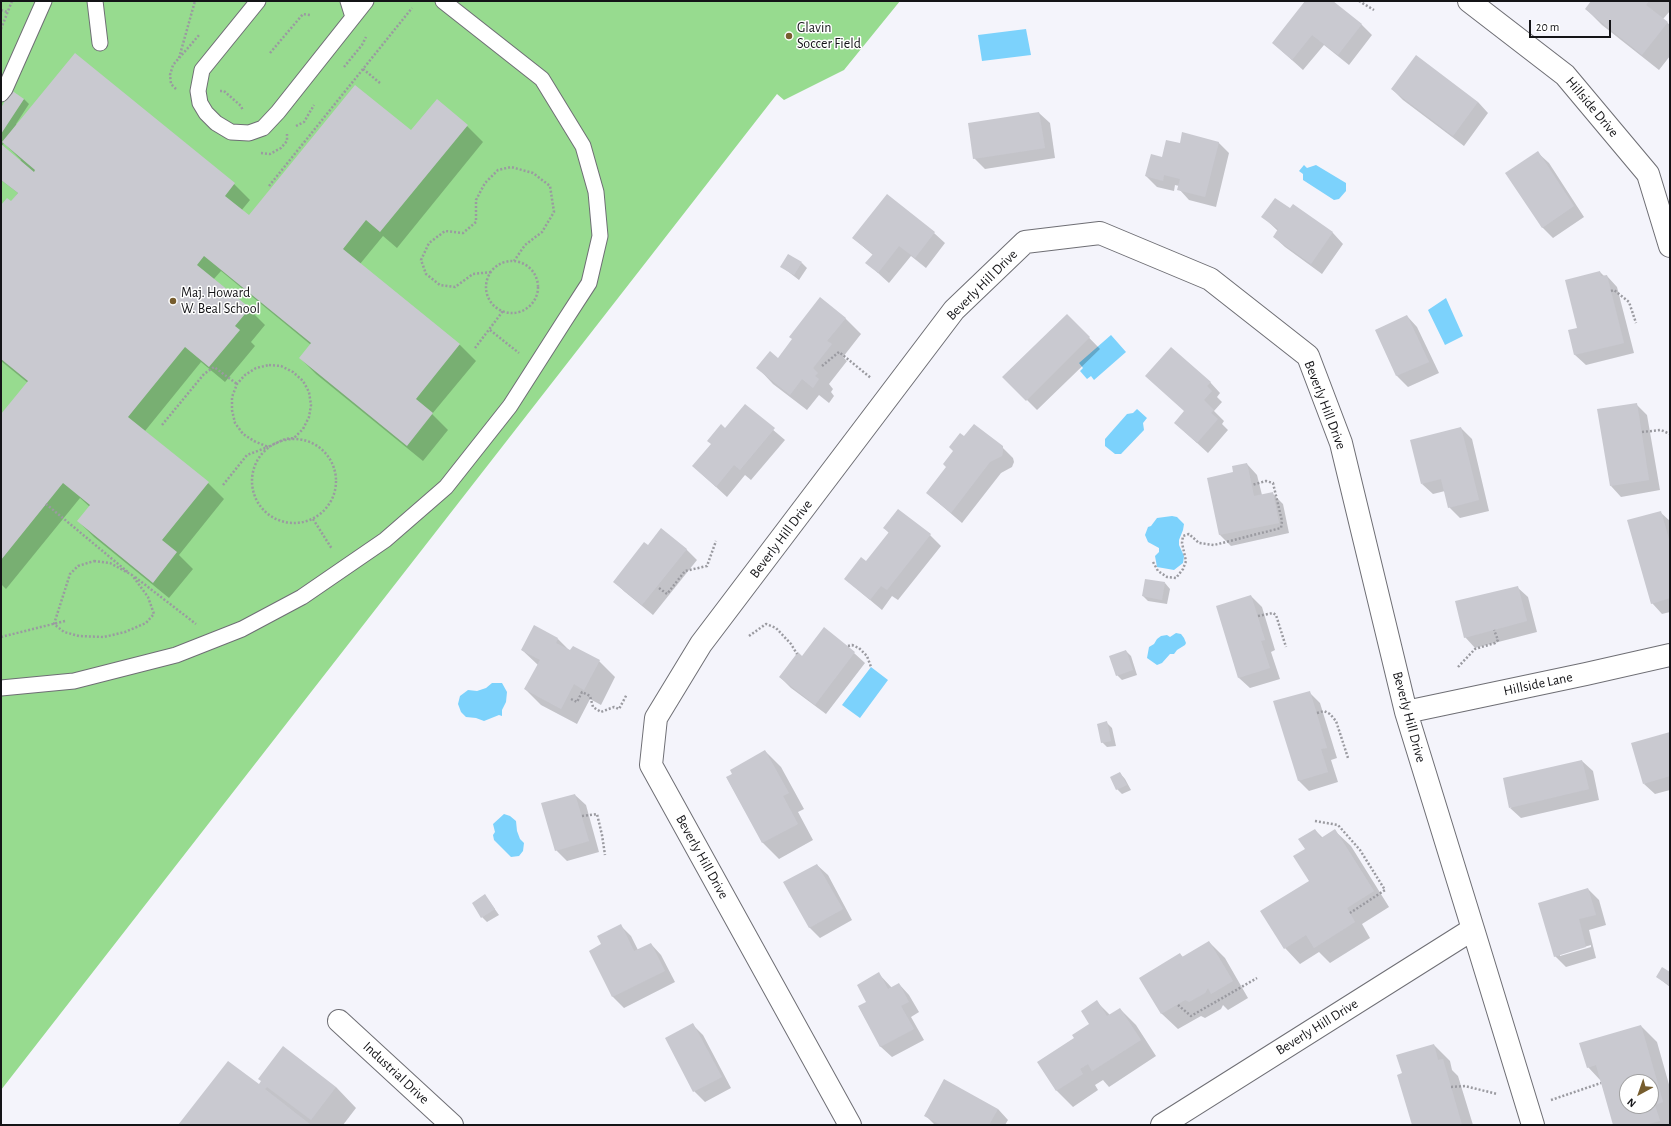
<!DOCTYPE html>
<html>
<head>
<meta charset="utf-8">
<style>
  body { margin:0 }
  #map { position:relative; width:1671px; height:1126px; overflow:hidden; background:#f4f4fb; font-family:"Alegreya Sans",sans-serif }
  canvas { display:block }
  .frame { position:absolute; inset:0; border:2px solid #141417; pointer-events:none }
  .north { position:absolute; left:1619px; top:1074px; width:40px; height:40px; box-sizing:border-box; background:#fff; border:1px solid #a1a1a2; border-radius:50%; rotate:220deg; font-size:11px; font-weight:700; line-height:16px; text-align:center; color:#141417 }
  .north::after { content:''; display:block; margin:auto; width:14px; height:18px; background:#775d2e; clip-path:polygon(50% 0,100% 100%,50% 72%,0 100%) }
  .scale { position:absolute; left:1529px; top:20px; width:82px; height:18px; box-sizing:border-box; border:2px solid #141417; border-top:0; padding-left:5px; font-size:12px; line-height:14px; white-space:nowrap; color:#141417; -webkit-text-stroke:3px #fff; paint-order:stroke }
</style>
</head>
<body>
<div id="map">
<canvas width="1671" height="1126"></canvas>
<div class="frame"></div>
<div class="north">N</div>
<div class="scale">20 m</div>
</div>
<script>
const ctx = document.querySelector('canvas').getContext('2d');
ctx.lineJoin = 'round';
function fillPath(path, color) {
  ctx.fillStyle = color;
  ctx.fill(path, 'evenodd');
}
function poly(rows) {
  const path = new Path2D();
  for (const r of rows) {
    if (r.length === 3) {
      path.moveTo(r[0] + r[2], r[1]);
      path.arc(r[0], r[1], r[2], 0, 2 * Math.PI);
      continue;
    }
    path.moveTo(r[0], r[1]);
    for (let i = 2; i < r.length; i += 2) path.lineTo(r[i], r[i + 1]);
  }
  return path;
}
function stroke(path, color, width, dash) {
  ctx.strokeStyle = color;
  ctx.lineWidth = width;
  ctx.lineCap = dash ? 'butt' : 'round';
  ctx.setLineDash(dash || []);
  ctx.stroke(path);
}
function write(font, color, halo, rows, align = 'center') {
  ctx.font = font + ' "Alegreya Sans",sans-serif';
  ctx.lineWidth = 3;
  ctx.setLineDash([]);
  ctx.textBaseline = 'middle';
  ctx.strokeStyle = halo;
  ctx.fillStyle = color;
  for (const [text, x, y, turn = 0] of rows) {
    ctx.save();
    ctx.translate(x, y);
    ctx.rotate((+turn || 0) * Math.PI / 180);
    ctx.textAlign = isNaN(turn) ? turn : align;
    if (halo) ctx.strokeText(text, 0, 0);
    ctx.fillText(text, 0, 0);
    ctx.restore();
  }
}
fillPath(poly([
  [1,1,900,1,844,70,784,100,777,94,1,1090]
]), '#97db8f');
fillPath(poly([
  [1026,29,1031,55,982,61,978,35],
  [1304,165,1307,168,1316,165,1346,183,1346,191,1339,199,1334,200,1303,180,1303,174,1299,171],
  [1446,298,1463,336,1445,345,1428,310],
  [1111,335,1126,352,1094,380,1091,376,1087,379,1080,371,1083,368,1079,363],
  [1137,409,1147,418,1143,423,1144,430,1121,454,1115,454,1105,446,1105,439,1127,414,1133,413],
  [1172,516,1177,517,1184,524,1183,530,1179,540,1179,545,1184,556,1183,563,1174,570,1157,567,1155,556,1159,552,1159,548,1148,542,1145,535,1148,527,1151,526,1157,518],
  [1176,633,1181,634,1184,638,1186,643,1185,645,1177,650,1174,654,1170,654,1162,663,1157,665,1147,658,1149,647,1154,644,1157,639,1161,636,1167,635,1170,637],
  [871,667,888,680,860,718,842,705],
  [492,683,502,683,507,692,506,702,502,710,502,716,499,715,484,721,476,718,466,717,461,712,458,704,460,696,468,690,477,691,486,688],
  [504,814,510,816,516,821,517,831,520,839,524,843,523,851,519,856,511,857,494,840,493,835,495,832,493,824]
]), '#7cd2fc');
fillPath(poly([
  [1306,1,1331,1,1362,25,1372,35,1349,65,1324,45,1303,70,1273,43],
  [1592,1,1670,1,1670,11,1663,19,1670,25,1670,56,1659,70,1602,25,1586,9],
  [1392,89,1478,102,1488,113,1464,146,1403,100],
  [24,99,29,104,16,124,17,125,234,184,250,200,241,211,249,217,411,132,437,101,467,126,483,142,397,248,383,236,360,264,460,345,476,361,432,414,448,430,423,461,316,374,300,358,311,345,221,271,213,280,249,309,265,325,251,342,255,346,225,382,201,362,145,431,208,483,224,499,179,555,193,569,169,598,94,537,78,521,90,507,80,498,6,589,1,584,1,416,28,383,1,361,1,207,11,202,18,193,1,180,1,110],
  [4,143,21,160,20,161,2,146],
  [1039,113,1050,123,1055,158,985,169,974,158],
  [1218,142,1229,153,1216,207,1189,200,1179,189,1179,186,1175,185,1174,191,1157,187,1146,176,1163,158,1180,145],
  [1538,153,1549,163,1584,217,1553,238,1542,227],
  [1293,205,1333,233,1343,244,1322,274,1285,247,1274,237,1278,231,1263,217,1290,209],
  [934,233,945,243,926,268,911,256,889,283,867,263,873,255,853,238],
  [802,263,807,268,799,280,782,267],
  [1600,272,1604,276,1607,276,1617,287,1634,353,1586,365,1575,355,1569,331,1579,329],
  [1067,315,1100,349,1037,410,1004,377],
  [1407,316,1417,327,1439,373,1408,387,1397,376,1376,330],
  [845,318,861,334,843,357,847,361,829,384,833,389,831,392,834,396,829,403,819,395,807,410,773,384,758,368,778,359],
  [1146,376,1210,382,1220,393,1217,397,1222,402,1214,411,1224,421,1222,424,1228,430,1208,453,1175,423,1185,411],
  [1636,404,1647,415,1660,490,1621,497,1611,486],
  [745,406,785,440,751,480,745,475,727,497,693,466],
  [1461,428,1472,439,1489,511,1460,518,1449,507,1445,491,1433,494,1422,484],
  [964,437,1002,447,1013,458,1014,462,1012,467,1001,473,962,523,927,493,947,467,954,451],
  [1247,464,1257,475,1262,495,1272,493,1283,504,1289,533,1231,546,1220,535,1208,479,1234,473],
  [898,510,930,535,941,546,898,600,892,596,882,610,845,579,867,562,889,533,884,528],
  [1660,512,1670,521,1670,612,1662,614,1652,603],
  [648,547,686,549,697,560,653,615,625,592,614,582],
  [1165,583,1170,589,1167,604,1148,601,1143,596],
  [1517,587,1528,597,1537,632,1475,648,1465,637],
  [1251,596,1262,607,1275,650,1271,652,1280,679,1250,688,1239,678],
  [558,639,571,652,599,661,615,677,601,705,590,699,577,724,541,705,525,689,538,665,522,650],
  [1126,651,1131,656,1137,675,1122,680,1117,675],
  [854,653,865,663,826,714,791,688,780,677,802,657],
  [1309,692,1320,703,1337,758,1331,760,1338,782,1309,791,1298,780],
  [1107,723,1112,728,1116,746,1107,747,1102,742],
  [1670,733,1670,790,1655,794,1644,784],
  [765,751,781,767,804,809,798,812,813,840,779,859,763,843,727,778],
  [1582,761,1593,771,1599,800,1521,818,1510,808],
  [1120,773,1125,779,1131,790,1122,794,1117,789],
  [575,795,586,805,599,852,567,861,556,850],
  [1315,830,1323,838,1335,831,1351,846,1389,907,1362,924,1370,938,1330,963,1319,952,1300,964,1285,948,1310,881,1306,850],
  [817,865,828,875,852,920,820,938,809,927],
  [1588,889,1599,900,1606,925,1589,930,1596,958,1566,967,1555,956],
  [1591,945,1591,947,1560,956,1560,954],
  [485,895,499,915,487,922,482,917],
  [620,925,631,936,638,950,651,944,661,955,675,982,624,1008,613,997,590,951,603,945],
  [1209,942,1225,958,1248,998,1228,1010,1223,1005,1221,1009,1205,1018,1201,1016,1178,1029,1162,1014,1140,978,1180,954,1183,957],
  [879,974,892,988,899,984,909,995,919,1012,911,1017,924,1040,892,1057,881,1047,859,1007,867,1003],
  [1670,974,1670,987,1657,977],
  [1097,1002,1110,1015,1120,1009,1136,1025,1156,1056,1109,1087,1103,1080,1095,1085,1098,1090,1073,1107,1057,1091,1039,1062,1075,1038,1091,1024],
  [693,1025,703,1035,731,1088,705,1102,694,1091],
  [1641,1026,1657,1042,1670,1088,1670,1125,1614,1125,1601,1081,1588,1067],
  [1627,1082,1651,1082,1651,1106,1627,1106],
  [1434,1045,1450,1061,1452,1070,1458,1076,1473,1125,1413,1125,1403,1074],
  [259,1086,336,1087,356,1108,343,1125,313,1125,311,1124,310,1125,180,1125],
  [998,1109,1008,1120,1005,1125,935,1125,925,1115]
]), '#0003');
fillPath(poly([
  [1305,1,1333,1,1362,24,1338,55,1312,35,1292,60,1272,43],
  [1591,1,1649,1,1646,5,1668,22,1642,55,1585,9],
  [75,53,235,183,225,196,249,215,355,85,411,130,437,99,468,125,380,232,366,220,343,249,460,344,416,399,433,413,407,446,299,358,311,343,204,256,197,265,250,308,235,326,240,330,209,367,185,347,128,417,209,482,162,540,177,552,153,583,77,521,90,505,63,483,1,560,1,414,28,381,1,359,1,205,7,198,11,201,18,193,1,180,1,144,34,172,35,170,2,142],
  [1416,55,1478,102,1453,136,1391,89],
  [11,90,24,99,1,134,1,108],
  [1039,112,1045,148,973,159,968,123],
  [1182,132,1219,142,1205,197,1177,190,1180,179,1164,175,1163,181,1145,176,1151,154,1162,157,1166,140,1180,143],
  [1538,151,1574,206,1542,228,1505,173],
  [887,194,935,232,915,258,899,246,878,273,865,263,873,254,852,238],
  [1275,198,1290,208,1293,204,1333,232,1311,264,1273,237,1278,229,1261,217],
  [788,254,802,262,794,275,780,267],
  [1600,271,1601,276,1607,275,1624,343,1574,355,1568,330,1577,328,1565,280],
  [820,297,846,318,827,341,832,344,813,368,818,373,815,376,819,379,813,388,802,379,790,395,756,368,770,351,778,358,792,339,789,337],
  [1067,314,1090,337,1026,401,1002,377],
  [1407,315,1429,362,1396,376,1375,330],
  [1171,347,1211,382,1207,386,1212,391,1204,400,1214,410,1211,413,1218,419,1197,443,1174,423,1184,411,1145,376],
  [1637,403,1649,480,1610,486,1597,409],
  [745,404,775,428,740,470,734,465,716,487,692,466,711,444,707,441,721,424,725,428],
  [974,424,1003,446,1003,451,1002,456,990,462,951,513,926,493,946,467,943,464,953,451,949,447,960,433,964,436],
  [1461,427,1479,500,1448,508,1441,479,1421,484,1410,440],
  [1247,463,1254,496,1273,492,1279,523,1219,535,1207,478,1233,472,1232,466],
  [898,509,931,534,887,590,881,586,870,600,844,579,861,557,866,561,889,532,883,528],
  [1661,511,1670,543,1670,598,1651,604,1627,520],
  [661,528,687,549,642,605,613,582,644,542,648,545],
  [1145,579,1165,582,1162,600,1142,596],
  [1518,586,1527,621,1464,638,1455,601],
  [1251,595,1265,640,1261,641,1270,668,1238,678,1216,606],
  [534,625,558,638,556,643,570,650,573,646,600,660,584,690,574,684,561,709,524,689,540,660,521,650],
  [824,627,855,652,815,705,779,677,798,652,802,656],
  [1126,650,1133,670,1116,676,1109,656],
  [1310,691,1327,748,1321,749,1328,772,1298,781,1273,701],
  [1107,721,1111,741,1101,743,1097,724],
  [1670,732,1670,776,1643,784,1631,743],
  [765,750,789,793,783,796,798,824,762,843,726,777,732,774,730,770],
  [1582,760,1589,789,1509,808,1503,778],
  [1120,772,1127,785,1116,790,1110,777],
  [575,794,589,841,555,851,541,803],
  [1315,829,1321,838,1335,829,1374,891,1347,908,1355,922,1314,948,1306,935,1284,949,1260,911,1309,881,1293,856,1305,849,1298,839],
  [817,864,843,909,809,928,783,882],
  [1588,888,1596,915,1579,919,1586,947,1554,957,1538,903],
  [485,894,495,909,481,918,472,903],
  [621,924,634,951,651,943,665,971,612,997,589,951,601,944,597,936],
  [1209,941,1233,981,1211,994,1208,988,1205,993,1189,1002,1185,1000,1161,1014,1139,978,1180,953,1182,957],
  [1662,967,1670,972,1670,986,1656,977],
  [879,972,888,989,899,983,909,1002,901,1006,914,1029,880,1047,858,1006,866,1002,857,985],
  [1097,1000,1107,1016,1120,1008,1141,1040,1092,1071,1088,1064,1080,1069,1083,1074,1056,1091,1037,1062,1074,1038,1072,1035,1089,1024,1081,1011],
  [693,1023,722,1077,693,1092,665,1038],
  [1641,1025,1663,1102,1655,1105,1660,1121,1644,1125,1613,1125,1596,1065,1587,1068,1579,1043],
  [1627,1082,1651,1082,1651,1106,1627,1106],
  [1434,1044,1438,1060,1443,1059,1462,1125,1412,1125,1397,1075,1402,1073,1396,1055],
  [283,1046,336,1087,311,1120,267,1087,265,1089,311,1125,178,1125,228,1061,259,1084,261,1081,258,1079],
  [944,1079,998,1109,989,1125,941,1125,924,1116]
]), '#c9c9d0');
const service = poly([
  [95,1,100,43],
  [258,1,202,70,198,91,200,103,206,113,216,123,231,132,249,133,263,128,278,112,366,1],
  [348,1,353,17],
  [1,94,5,89,44,1],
  [1,688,74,681,176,655,242,629,302,597,385,540,446,487,510,406,565,320,589,283,600,236,596,192,583,146,542,79,443,1]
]);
const minor = poly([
  [1469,1,1565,75,1648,174,1670,246],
  [1406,712,1586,674,1670,655],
  [1473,929,1533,1125],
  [339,1021,452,1125],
  [850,1125,651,765,656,718,701,644,954,310,1025,242,1100,233,1210,279,1308,356,1341,443,1406,712,1473,929,1162,1125]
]);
stroke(service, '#6e6e74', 17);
stroke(minor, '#6e6e74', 24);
stroke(poly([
  [1359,1,1374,10],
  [1,10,7,12],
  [1,29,12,1],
  [270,53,303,14,310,15],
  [179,58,195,1],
  [344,67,362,45,366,37],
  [363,69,380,83],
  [176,89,171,84,170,75,173,65,200,34],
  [220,91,224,91,241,106,243,111],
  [296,126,304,122,314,105],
  [261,153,270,154,281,148,287,141,287,134],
  [269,186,412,8],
  [512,287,26],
  [491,272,473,274,455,287,440,285,426,274,421,260,429,243,445,231,463,233,476,222,476,200,485,183,498,170,511,167,533,173,550,186,554,212,542,232,525,245,514,261],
  [1611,291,1614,290,1629,302,1636,323],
  [490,330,519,353],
  [475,348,503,311],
  [269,365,281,366,293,372,303,381,309,392,311,405,309,417,303,429,294,438,285,439,268,447,254,441,243,434,235,423,232,410,232,397,237,384,245,375,256,368,269,365],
  [822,366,839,352,871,378],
  [162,425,204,374,214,367,237,384],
  [1642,432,1661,430,1670,434],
  [294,481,42],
  [223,485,247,455,268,447],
  [46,504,129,573],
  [313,519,332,549],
  [94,561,110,563,132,575,148,597,154,614,146,623,125,632,104,637,79,636,64,632,54,624,70,574,78,566,94,561],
  [1153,562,1158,571,1167,577,1176,578,1183,569,1186,561,1182,543,1183,536,1189,534,1199,543,1214,545,1281,528,1282,521,1273,483,1266,481,1252,485],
  [135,577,196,624],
  [659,588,667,594,685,571,707,566,716,541],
  [1258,616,1273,613,1276,615,1286,647],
  [749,636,766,624,776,628,791,644,797,654],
  [1,637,65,621],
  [848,646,852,645,859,648,867,656,871,667],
  [1458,667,1475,649,1495,643,1498,640,1494,630],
  [571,699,577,702,582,692,590,696,593,707,601,712,614,707,619,709,627,694],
  [1317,713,1324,711,1330,714,1336,721,1348,758],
  [582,816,597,814,602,835,605,855],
  [1315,821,1338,825,1360,850,1385,890,1350,913],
  [1178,1005,1191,1016,1257,978],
  [1451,1087,1465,1086,1497,1094],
  [1551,1100,1601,1083]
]), '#9a9aa0', 2.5, [2, 2]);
stroke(service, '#fff', 15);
stroke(minor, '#fff', 22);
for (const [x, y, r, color] of [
  [789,36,4,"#775d2e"],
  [173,301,4,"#775d2e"]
]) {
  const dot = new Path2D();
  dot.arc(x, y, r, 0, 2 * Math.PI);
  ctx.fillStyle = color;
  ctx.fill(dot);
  stroke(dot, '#fff', 1.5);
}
write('14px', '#141417', '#fff', [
  ["Glavin",797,28],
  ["Soccer Field",797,44],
  ["Maj. Howard",181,293],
  ["W. Beal School",181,309]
], 'left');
write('14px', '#141417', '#fff', [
  ["Hillside Drive",1592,107,50],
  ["Beverly Hill Drive",982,285,-45],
  ["Beverly Hill Drive",1325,405,69],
  ["Beverly Hill Drive",781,539,-53],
  ["Hillside Lane",1538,684,-12],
  ["Beverly Hill Drive",1409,717,75],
  ["Beverly Hill Drive",702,857,61],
  ["Beverly Hill Drive",1317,1027,-32],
  ["Industrial Drive",396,1073,43]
]);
</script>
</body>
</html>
